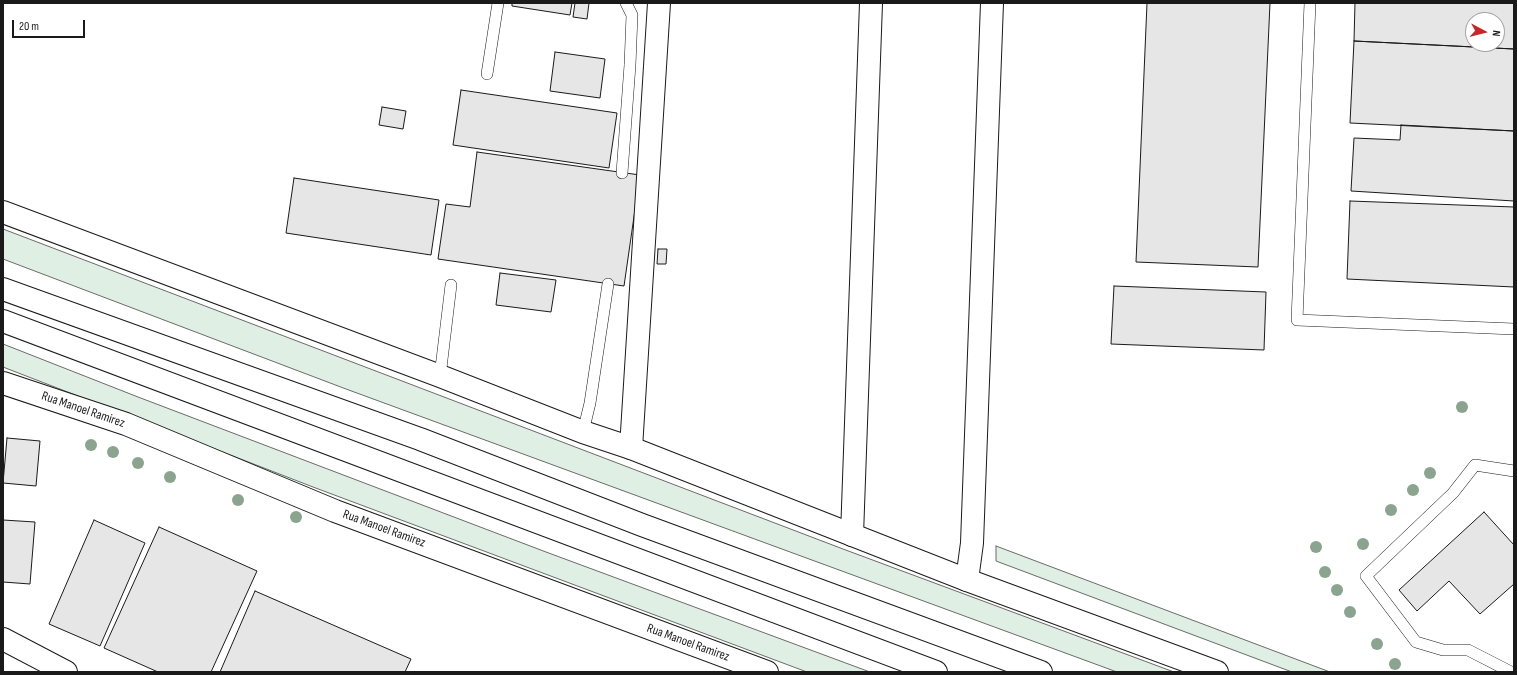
<!DOCTYPE html>
<html>
<head>
<meta charset="utf-8">
<style>
  body { margin:0 }
  #map { position:relative; width:1517px; height:675px; overflow:hidden; background:#fff; font-family:"Sofia Sans Condensed",sans-serif }
  canvas { display:block }
  .frame { position:absolute; inset:0; border:4px solid #1a1a1a; pointer-events:none }
  .north { position:absolute; left:1465px; top:12px; width:40px; height:40px; box-sizing:border-box; background:#fff; border:1px solid #a3a3a3; border-radius:50%; rotate:97deg; font-size:11px; font-weight:700; line-height:16px; text-align:center; color:#1a1a1a }
  .north::after { content:''; display:block; margin:auto; width:14px; height:18px; background:#c62828; clip-path:polygon(50% 0,100% 100%,50% 72%,0 100%) }
  .scale { position:absolute; left:12px; top:20px; width:73px; height:18px; box-sizing:border-box; border:2px solid #1a1a1a; border-top:0; padding-left:5px; font-size:12px; line-height:14px; white-space:nowrap; color:#1a1a1a; -webkit-text-stroke:3px #fff; paint-order:stroke }
</style>
</head>
<body>
<div id="map">
<canvas width="1517" height="675"></canvas>
<div class="frame"></div>
<div class="north">N</div>
<div class="scale">20 m</div>
</div>
<script>
const ctx = document.querySelector('canvas').getContext('2d');
ctx.lineJoin = 'round';
function fillPath(path, color) {
  ctx.fillStyle = color;
  ctx.fill(path, 'evenodd');
}
function poly(rows) {
  const path = new Path2D();
  for (const r of rows) {
    path.moveTo(r[0], r[1]);
    for (let i = 2; i < r.length; i += 2) path.lineTo(r[i], r[i + 1]);
  }
  return path;
}
function stroke(path, color, width, dash) {
  ctx.strokeStyle = color;
  ctx.lineWidth = width;
  ctx.lineCap = dash ? 'butt' : 'round';
  ctx.setLineDash(dash || []);
  ctx.stroke(path);
}
function write(font, color, halo, rows, align = 'center') {
  ctx.font = font + ' "Sofia Sans Condensed",sans-serif';
  ctx.lineWidth = 3;
  ctx.setLineDash([]);
  ctx.textBaseline = 'middle';
  ctx.strokeStyle = halo;
  ctx.fillStyle = color;
  for (const [text, x, y, turn = 0] of rows) {
    ctx.save();
    ctx.translate(x, y);
    ctx.rotate((+turn || 0) * Math.PI / 180);
    ctx.textAlign = isNaN(turn) ? turn : align;
    if (halo) ctx.strokeText(text, 0, 0);
    ctx.fillText(text, 0, 0);
    ctx.restore();
  }
}
const green = poly([
  [3,229,843,549,1174,672,1117,672,346,389,3,259,3,229],
  [3,344,138,397,546,552,870,672,807,672,313,487,3,367,3,344],
  [996,546,1330,672,1292,672,996,561,996,546]
]);
fillPath(green, '#e0efe3');
stroke(green, '#6a6a6a', 1);
const building = poly([
  [512,3,572,3,570,15,512,6,512,3],
  [575,3,589,3,587,19,573,17,575,3],
  [1147,3,1270,3,1258,267,1136,262,1147,3],
  [1355,3,1514,3,1514,49,1354,41,1355,3],
  [1473,20,1497,20,1497,44,1473,44,1473,20],
  [1354,41,1514,49,1514,131,1350,123,1354,41],
  [555,52,605,59,600,98,550,91,555,52],
  [461,90,617,113,609,168,453,145,461,90],
  [382,107,406,111,403,129,379,125,382,107],
  [1401,125,1514,131,1514,201,1351,191,1354,138,1400,140,1401,125],
  [477,152,640,175,624,286,438,259,446,204,470,207,477,152],
  [294,178,439,200,431,255,286,233,294,178],
  [1350,201,1514,207,1514,287,1347,279,1350,201],
  [658,249,667,249,666,264,657,264,658,249],
  [500,273,556,280,551,312,496,305,500,273],
  [1114,286,1266,292,1264,350,1111,344,1114,286],
  [7,438,40,441,36,486,3,483,7,438],
  [1484,512,1514,545,1514,584,1480,614,1449,581,1417,611,1399,590,1484,512],
  [3,520,35,522,30,584,3,582,3,520],
  [94,520,145,543,100,646,49,624,94,520],
  [159,527,257,571,211,672,158,672,104,648,159,527],
  [255,591,411,659,405,672,220,672,255,591]
]);
fillPath(building, '#e6e6e6');
stroke(building, '#1a1a1a', 1);
const lane = poly([
  [1310,3,1297,320,1514,329],
  [487,74,498,3],
  [622,173,630,65,632,15,626,3],
  [440,376,451,285],
  [583,432,590,403,608,284],
  [1511,672,1468,650,1443,650,1416,642,1366,576,1453,493,1475,465,1514,471]
]);
const street = poly([
  [631,448,659,3],
  [852,535,871,3],
  [967,580,972,543,992,3],
  [3,639,66,672]
]);
const primary = poly([
  [3,212,440,376,583,432,631,448,967,580,1217,672],
  [3,383,126,424,335,511,767,672]
]);
const highway = poly([
  [3,289,420,439,642,525,1041,672],
  [3,321,936,672]
]);
stroke(lane, '#1a1a1a', 12);
stroke(street, '#1a1a1a', 24);
stroke(primary, '#1a1a1a', 24);
stroke(highway, '#1a1a1a', 24);
stroke(lane, '#fff', 11);
stroke(street, '#fff', 22);
stroke(primary, '#fff', 22);
stroke(highway, '#fff', 22);
ctx.fillStyle = '#8aa48f';
for (const [x, y] of [
  [1462,407],
  [91,445],
  [113,452],
  [138,463],
  [1430,473],
  [170,477],
  [1413,490],
  [238,500],
  [1391,510],
  [296,517],
  [1363,544],
  [1316,547],
  [1325,572],
  [1337,590],
  [1350,612],
  [1377,644],
  [1395,664]
]) {
  ctx.beginPath();
  ctx.arc(x, y, 6, 0, 2 * Math.PI);
  ctx.fill();
}
write('13px', '#1a1a1a', '#fff', [
  ["Rua Manoel Ramirez",83,410,19],
  ["Rua Manoel Ramirez",384,529,20],
  ["Rua Manoel Ramirez",688,643,20]
]);
</script>
</body>
</html>
